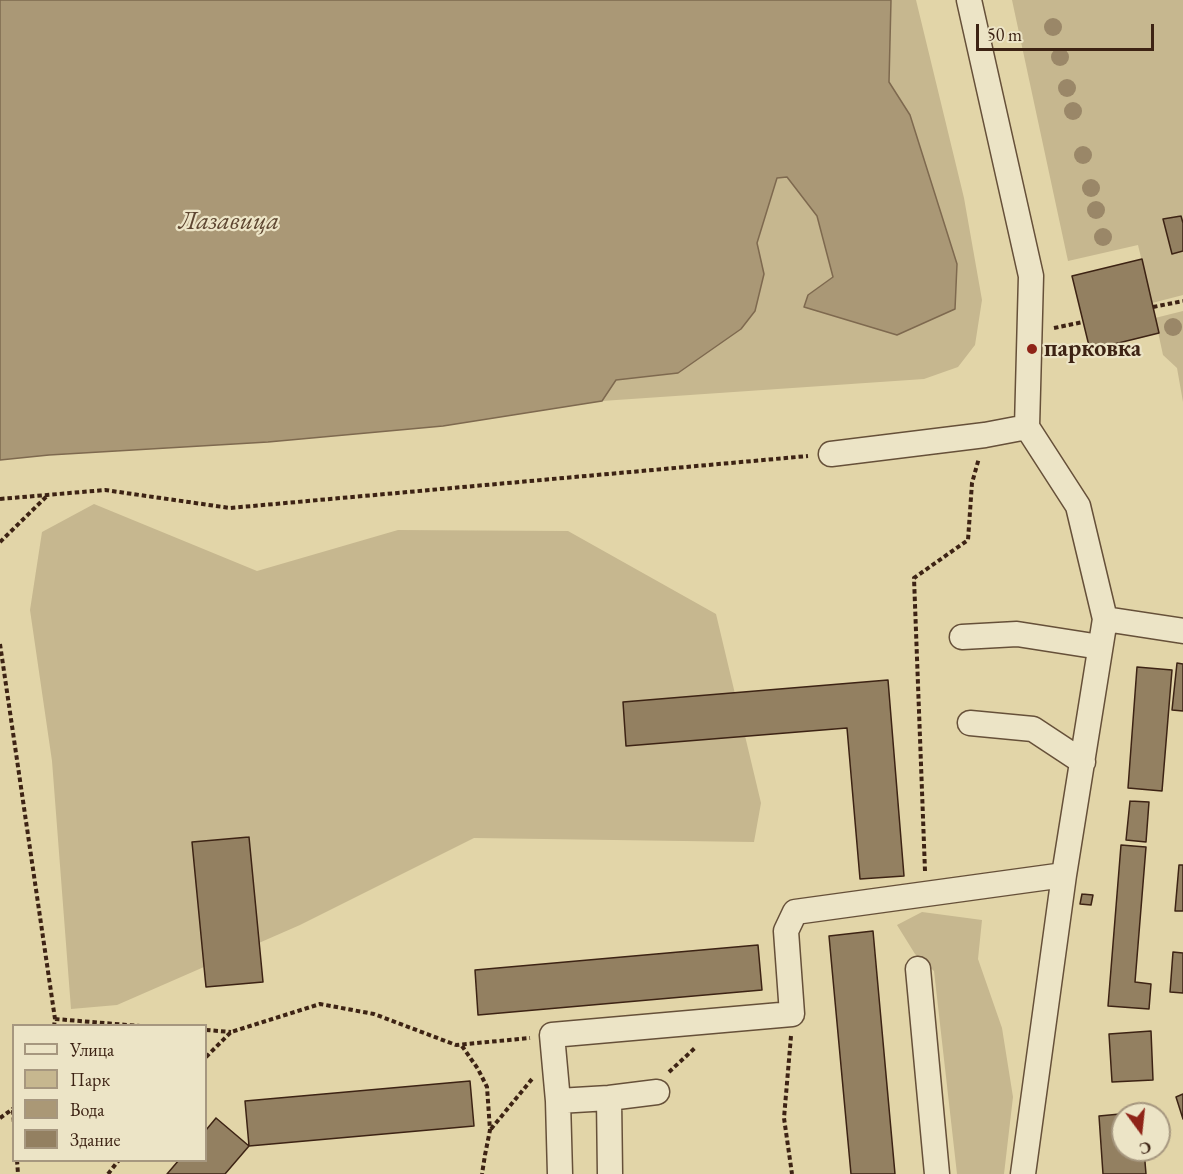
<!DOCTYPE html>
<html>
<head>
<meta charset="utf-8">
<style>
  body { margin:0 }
  #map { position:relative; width:1183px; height:1174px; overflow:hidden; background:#e2d5a8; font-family:"EB Garamond",serif }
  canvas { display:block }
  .legend { position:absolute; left:12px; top:1024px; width:195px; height:138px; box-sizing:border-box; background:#ece4c6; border:2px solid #a6977f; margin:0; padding:8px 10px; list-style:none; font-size:18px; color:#3d2314 }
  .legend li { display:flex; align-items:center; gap:12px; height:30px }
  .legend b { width:30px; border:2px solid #a6977f }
  .north { position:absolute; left:1111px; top:1102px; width:60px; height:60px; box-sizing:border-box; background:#ece4c6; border:2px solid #a6977f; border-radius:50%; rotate:165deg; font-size:16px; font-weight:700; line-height:24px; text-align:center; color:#3d2314 }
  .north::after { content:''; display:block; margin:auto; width:21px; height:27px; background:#8f2418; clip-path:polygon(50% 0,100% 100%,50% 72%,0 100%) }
  .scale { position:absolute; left:976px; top:24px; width:178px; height:27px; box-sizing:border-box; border:3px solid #3d2314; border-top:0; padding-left:8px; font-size:18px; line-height:21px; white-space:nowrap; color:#3d2314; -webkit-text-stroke:4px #ece4c6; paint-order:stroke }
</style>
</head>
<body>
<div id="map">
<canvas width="1183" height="1174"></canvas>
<ul class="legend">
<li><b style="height:8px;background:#ece4c6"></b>Улица</li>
<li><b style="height:16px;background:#c6b78f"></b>Парк</li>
<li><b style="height:16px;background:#aa9876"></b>Вода</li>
<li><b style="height:16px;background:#938061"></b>Здание</li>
</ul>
<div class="north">С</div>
<div class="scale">50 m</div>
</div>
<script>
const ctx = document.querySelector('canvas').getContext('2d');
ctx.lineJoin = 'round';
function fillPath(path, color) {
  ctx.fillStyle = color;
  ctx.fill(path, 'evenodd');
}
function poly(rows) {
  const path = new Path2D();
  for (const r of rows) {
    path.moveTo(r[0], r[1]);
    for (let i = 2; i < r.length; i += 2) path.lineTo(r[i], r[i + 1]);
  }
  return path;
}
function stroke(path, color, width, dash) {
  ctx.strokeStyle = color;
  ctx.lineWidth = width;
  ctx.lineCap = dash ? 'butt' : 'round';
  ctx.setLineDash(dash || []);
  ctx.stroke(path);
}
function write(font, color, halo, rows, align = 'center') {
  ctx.font = font + ' "EB Garamond",serif';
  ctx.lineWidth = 4.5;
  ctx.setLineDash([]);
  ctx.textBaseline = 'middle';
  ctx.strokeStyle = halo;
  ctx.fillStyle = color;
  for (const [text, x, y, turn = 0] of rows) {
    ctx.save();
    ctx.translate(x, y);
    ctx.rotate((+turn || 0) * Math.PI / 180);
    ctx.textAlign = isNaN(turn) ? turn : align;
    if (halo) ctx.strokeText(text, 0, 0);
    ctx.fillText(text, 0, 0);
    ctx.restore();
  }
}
fillPath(poly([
  [891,0,916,0,964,198,982,300,975,345,958,367,924,379,602,401,616,380,678,373,764,274,757,243,777,178,787,177,817,216,833,277,808,295,955,309,957,264,910,115,889,82],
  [1012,0,1183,0,1183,295,1152,303,1138,245,1068,261],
  [1183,311,1183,402,1177,368,1163,355,1155,318],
  [94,504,257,571,398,530,568,531,716,614,761,803,754,842,474,838,300,925,117,1005,71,1009,52,761,30,610,42,532],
  [922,912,982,920,978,959,1002,1028,1013,1097,1004,1174,957,1174,934,971,915,954,897,925]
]), '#c6b78f');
const water = poly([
  [0,0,891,0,889,82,910,115,957,264,955,309,897,335,804,307,808,295,833,277,817,216,787,177,777,178,757,243,764,274,755,311,741,329,678,373,616,380,602,401,443,426,268,442,49,455,0,460,0,0]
]);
fillPath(water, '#aa9876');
stroke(water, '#7e694f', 1.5);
const building = poly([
  [1181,216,1183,223,1183,251,1172,254,1163,219,1181,216],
  [1142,259,1159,333,1090,350,1072,276,1142,259],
  [1177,663,1183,664,1183,711,1172,710,1177,663],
  [1137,667,1172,670,1162,791,1128,788,1137,667],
  [888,680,904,876,860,879,847,728,626,746,623,702,888,680],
  [1130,801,1149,802,1146,842,1126,840,1130,801],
  [249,837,263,982,206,987,192,842,249,837],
  [1121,845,1146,847,1135,982,1151,984,1149,1009,1108,1006,1121,845],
  [1179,865,1183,865,1183,911,1175,911,1179,865],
  [1082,894,1093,895,1091,905,1080,904,1082,894],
  [873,931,895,1174,851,1174,829,936,873,931],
  [758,945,762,990,478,1015,475,970,758,945],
  [1173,952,1183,953,1183,993,1170,992,1173,952],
  [1151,1031,1153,1080,1112,1082,1109,1034,1151,1031],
  [470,1081,474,1126,249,1146,245,1101,470,1081],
  [1183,1094,1183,1119,1176,1097,1183,1094],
  [1141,1112,1142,1114,1123,1114,1123,1150,1144,1150,1146,1174,1103,1174,1099,1116,1141,1112],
  [216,1118,249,1146,225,1174,167,1174,179,1160,206,1160,206,1130,216,1118]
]);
fillPath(building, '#938061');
stroke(building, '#3d2314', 1.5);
const minor = poly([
  [969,0,1031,276,1027,427,1078,506,1105,619,1064,875,1023,1174],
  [831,454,985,435,1027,427],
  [1105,619,1183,631],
  [962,637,1017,634,1100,647],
  [970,723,1033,729,1083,762],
  [918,969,937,1174],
  [609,1098,610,1174],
  [558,1101,609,1098,657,1092],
  [560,1174,558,1101,552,1035,792,1014,786,931,795,912,1064,875]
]);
stroke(minor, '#665039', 27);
stroke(poly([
  [1153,307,1183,301],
  [1054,328,1083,322],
  [0,499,105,490,230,508,808,456],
  [0,542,48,495],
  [0,644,55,1019,54,1026],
  [925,871,914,578,968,540,972,483,979,458],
  [55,1019,140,1026],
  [206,1030,231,1032],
  [791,1036,784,1118,792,1174],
  [462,1046,478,1069,487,1087,490,1130,485,1155,482,1174],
  [206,1057,231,1032,320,1004,374,1014,456,1045,530,1038],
  [669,1072,696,1047],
  [13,1110,14,1124],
  [0,1118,14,1108],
  [491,1129,532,1079],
  [17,1160,18,1174],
  [108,1174,119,1160]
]), '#3d2314', 4, [4.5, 3]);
stroke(minor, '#ece4c6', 24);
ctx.fillStyle = '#9a8768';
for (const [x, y] of [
  [1053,27],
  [1060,57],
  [1067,88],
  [1073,111],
  [1083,155],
  [1091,188],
  [1096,210],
  [1103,237],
  [1173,327]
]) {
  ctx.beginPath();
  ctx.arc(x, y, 9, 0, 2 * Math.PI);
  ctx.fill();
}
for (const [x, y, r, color] of [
  [1032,349,6,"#8f2418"]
]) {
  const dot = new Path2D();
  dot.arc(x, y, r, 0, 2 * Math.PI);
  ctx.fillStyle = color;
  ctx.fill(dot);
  stroke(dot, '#ece4c6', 2);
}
write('bold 24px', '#3d2314', '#ece4c6', [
  ["парковка",1044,349]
], 'left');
write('italic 26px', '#5e4631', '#ece4c6', [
  ["Лазавица",229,222]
]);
</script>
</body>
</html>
